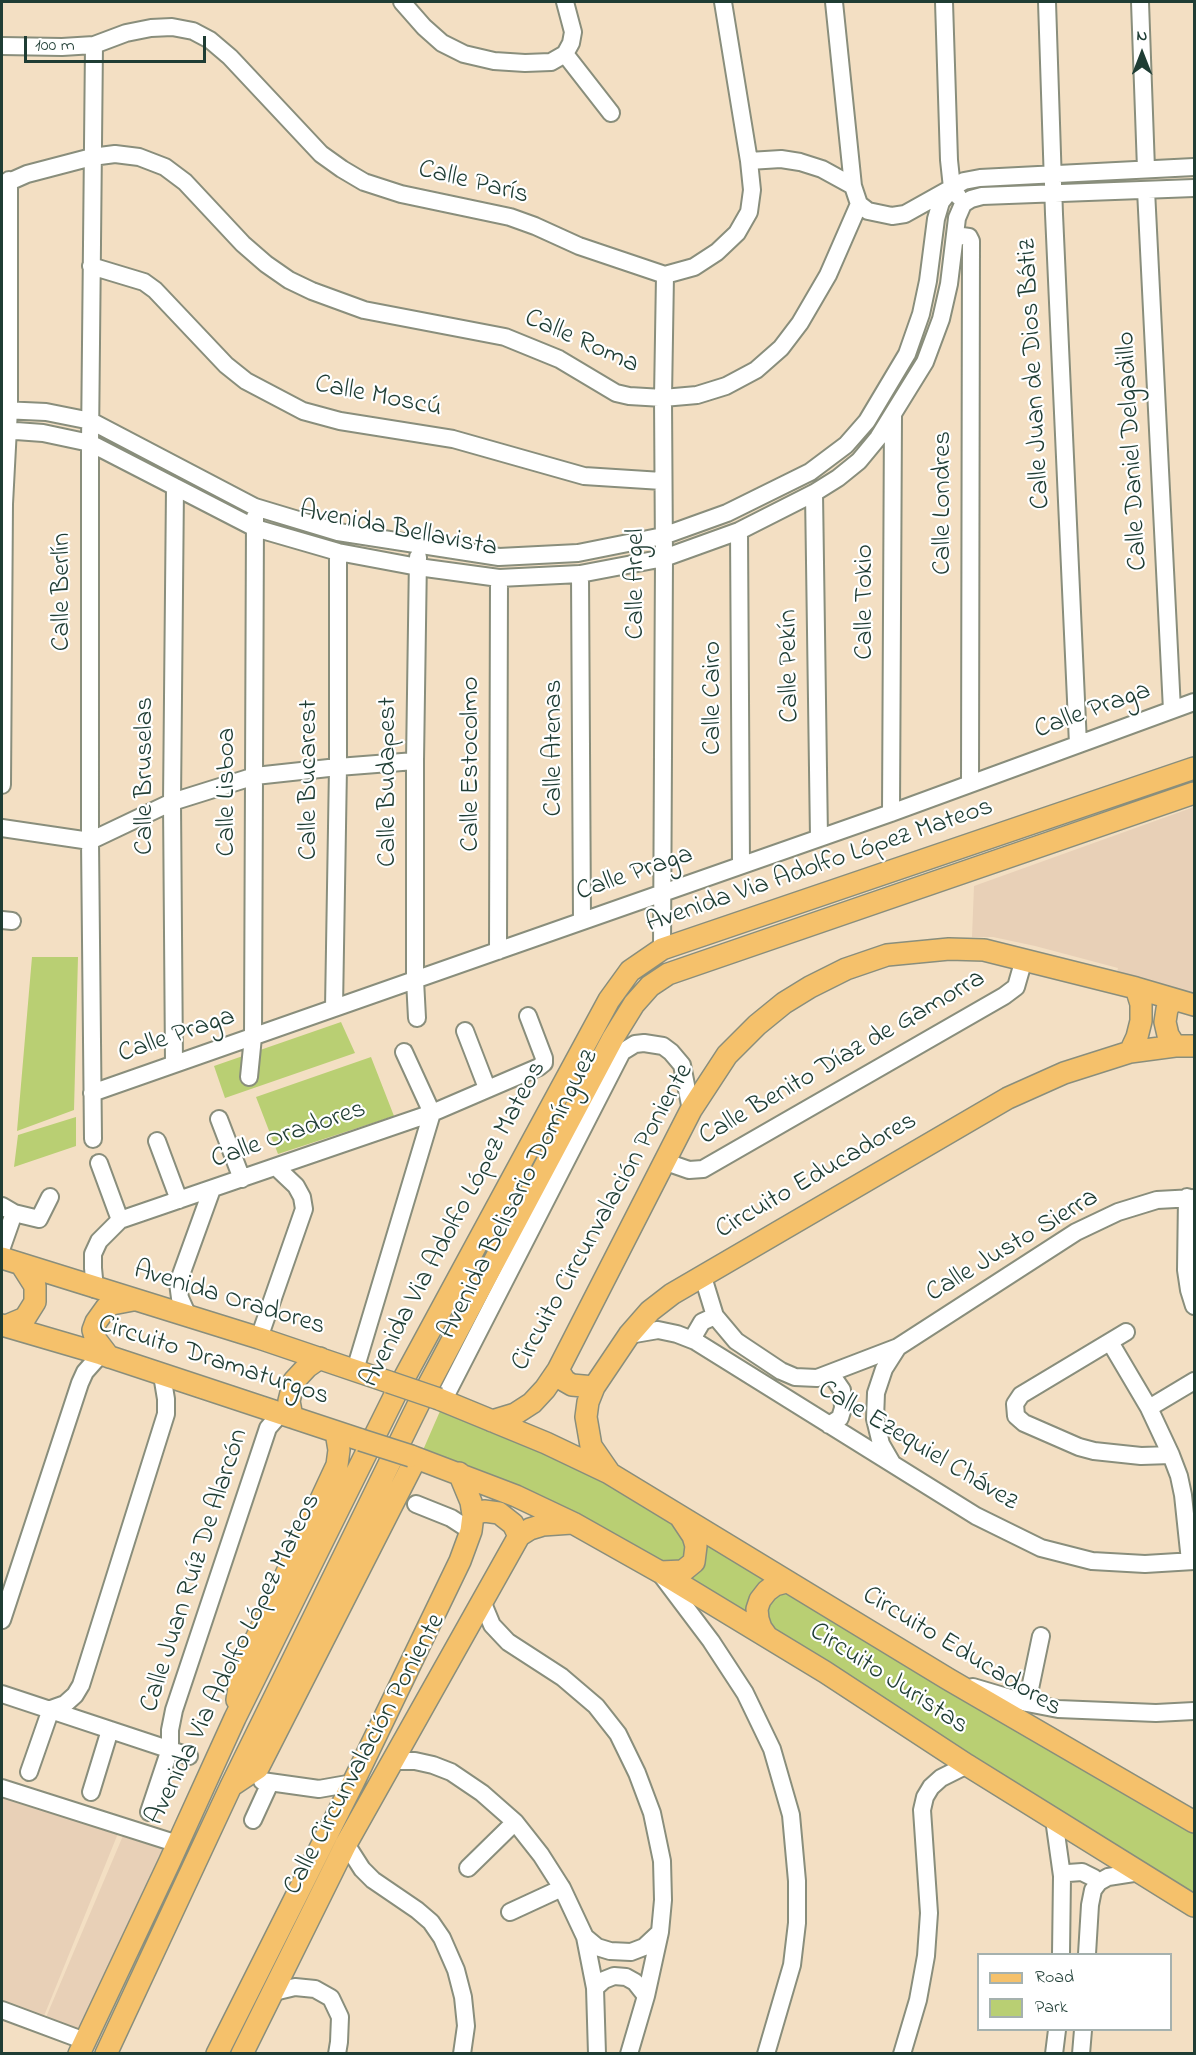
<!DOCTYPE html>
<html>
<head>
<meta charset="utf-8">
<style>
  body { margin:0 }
  #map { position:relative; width:1196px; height:2055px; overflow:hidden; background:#f3dfc3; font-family:"Indie Flower",sans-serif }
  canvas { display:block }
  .frame { position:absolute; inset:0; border:3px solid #1f3d34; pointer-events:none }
  .legend { position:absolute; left:977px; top:1953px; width:195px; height:78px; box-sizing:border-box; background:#fff; border:2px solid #a5b1ae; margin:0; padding:8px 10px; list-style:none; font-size:18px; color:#1f3d34 }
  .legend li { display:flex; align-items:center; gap:12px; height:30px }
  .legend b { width:30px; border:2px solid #a5b1ae }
  .north { position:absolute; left:1112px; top:24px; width:60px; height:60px; -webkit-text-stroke:4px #fff; paint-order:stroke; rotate:0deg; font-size:16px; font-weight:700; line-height:24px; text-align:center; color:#1f3d34 }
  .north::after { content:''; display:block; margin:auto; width:21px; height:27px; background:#1f3d34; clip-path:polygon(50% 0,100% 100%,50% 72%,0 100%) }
  .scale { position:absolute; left:24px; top:36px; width:182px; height:27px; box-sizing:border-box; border:3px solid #1f3d34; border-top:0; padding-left:8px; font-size:18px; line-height:21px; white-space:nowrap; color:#1f3d34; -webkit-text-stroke:4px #fff; paint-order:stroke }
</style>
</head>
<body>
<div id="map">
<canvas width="1196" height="2055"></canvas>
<div class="frame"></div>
<ul class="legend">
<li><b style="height:8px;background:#f5c16b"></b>Road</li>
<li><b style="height:16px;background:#b9cf73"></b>Park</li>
</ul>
<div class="north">N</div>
<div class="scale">100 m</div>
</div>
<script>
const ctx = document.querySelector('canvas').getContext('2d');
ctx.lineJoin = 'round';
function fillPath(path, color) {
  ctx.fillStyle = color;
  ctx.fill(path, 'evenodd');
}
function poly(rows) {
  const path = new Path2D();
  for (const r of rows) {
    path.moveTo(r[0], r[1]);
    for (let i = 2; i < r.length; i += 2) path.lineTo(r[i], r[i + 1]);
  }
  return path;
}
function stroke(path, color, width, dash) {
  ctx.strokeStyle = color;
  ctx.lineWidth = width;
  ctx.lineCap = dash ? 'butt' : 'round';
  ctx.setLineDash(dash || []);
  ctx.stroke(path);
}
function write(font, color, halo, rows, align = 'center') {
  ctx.font = font + ' "Indie Flower",sans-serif';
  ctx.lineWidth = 4.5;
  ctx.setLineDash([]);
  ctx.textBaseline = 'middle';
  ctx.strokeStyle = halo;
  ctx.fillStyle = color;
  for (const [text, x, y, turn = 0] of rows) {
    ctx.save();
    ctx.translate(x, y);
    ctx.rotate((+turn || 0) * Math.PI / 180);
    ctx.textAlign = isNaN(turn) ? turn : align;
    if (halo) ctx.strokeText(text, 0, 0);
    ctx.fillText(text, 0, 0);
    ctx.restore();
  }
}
fillPath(poly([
  [1194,807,1194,993,1193,997,1116,976,1118,968,1035,946,993,937,972,937,974,886],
  [2,1792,119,1831,42,2021,2,2006],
  [125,1831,173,1845,86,2038,44,2022]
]), '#e8d0b7');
fillPath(poly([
  [32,957,78,957,74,1110,17,1131],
  [341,1022,355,1053,225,1098,214,1066],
  [371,1057,394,1116,278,1154,256,1097],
  [76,1117,76,1146,14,1167,18,1135],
  [444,1402,546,1443,1194,1813,1194,1900,774,1634,420,1457]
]), '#b9cf73');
const minor = poly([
  [402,2,424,27,442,43,464,54,494,61,525,63,551,62,565,54,571,43,573,32,565,2],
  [834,2,853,186,859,204,868,211,892,216,905,214,964,181,980,178,1194,167],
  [944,2,949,160,952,188,958,196],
  [1047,2,1054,214,1078,744],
  [1140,2,1146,169],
  [2,46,62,47,94,45,126,33,151,28,172,27,193,31,210,40,230,57,321,154,342,169,364,182,401,194,510,217,535,226,579,246,665,275,694,267,717,252,737,233,749,212,752,190,749,161,723,2],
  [565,54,611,113],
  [749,161,781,159,800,162,822,169,853,186],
  [2,185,27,174,92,157,115,154,139,157,165,167,185,182,243,244,266,264,289,280,312,291,364,310,505,337,559,359,616,393,629,396,663,398,697,395,726,386,756,370,781,348,800,323,828,275,859,204],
  [1146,190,1172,710],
  [955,235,969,237,971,241,970,784],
  [91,266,144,282,155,290,226,365,246,381,303,411,340,421,453,439,584,476,662,481],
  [2,410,46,412,91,421,255,507,338,532,499,557,578,553,663,536,727,513,810,472,846,445,867,421,907,354,921,314,928,281,936,219,941,202,952,188],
  [2,430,43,433,90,443,255,528,338,552,418,567,499,578,580,574,664,558,739,531,814,493,838,478,859,461,878,438,925,362,941,319,949,284,957,218,963,204,971,199,982,196,1194,188],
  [814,493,819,838],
  [739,531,741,865],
  [580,574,582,921],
  [2,785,4,504,9,409,9,180],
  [891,813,893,415],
  [2,828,90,841,172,802,255,776,338,767,415,761],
  [2,920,12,921],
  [662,949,664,558,663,398,665,275],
  [498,951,499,578],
  [334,1008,338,767,338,552],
  [417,1018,415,980,415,761,418,557],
  [465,1031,487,1088],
  [404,1052,432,1113],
  [174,1064,172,802,175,487],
  [249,1077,253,1037,255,517],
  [92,1093,891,813,1194,702],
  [219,1119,242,1179],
  [93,1139,90,841,90,443,94,45],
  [157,1141,179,1200],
  [666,1162,689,1170,703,1169,1004,996,1016,987,1024,959],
  [99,1163,120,1220],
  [1187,1197,1186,1270,1189,1290,1194,1306],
  [2,1206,14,1213,39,1219,50,1197],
  [2,1247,14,1213],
  [703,1277,715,1316,736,1341,781,1371,795,1377,817,1378,898,1347,1076,1232,1118,1212,1157,1200,1194,1198],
  [95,1289,93,1268,93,1254,99,1241,120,1220,432,1113,539,1067,544,1063,544,1058,528,1016],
  [188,1316,180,1298,178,1283,212,1189],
  [1126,1332,1021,1395,1015,1404,1016,1416,1024,1423,1079,1447,1094,1451,1141,1456,1171,1455],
  [629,1335,658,1330,677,1334,695,1341,976,1516,1041,1548,1092,1561,1145,1564,1194,1561],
  [259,1338,304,1209,302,1197,296,1186,277,1168],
  [695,1341,695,1334,702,1322,715,1316],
  [1110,1342,1149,1408,1171,1455,1179,1476,1183,1495,1190,1561],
  [355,1370,432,1113],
  [443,1401,622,1052,635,1044,644,1043,663,1046,671,1052,682,1065,691,1110],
  [1149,1408,1194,1381],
  [829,1425,840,1418,843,1408,842,1390,831,1374],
  [892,1463,881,1444,875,1419,876,1393,884,1369,898,1347],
  [416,1504,451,1518,471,1531],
  [662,1576,711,1641,745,1693,772,1749,791,1815,797,1881,797,1923,792,1965,766,2054],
  [482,1601,492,1625,508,1642,562,1677,596,1706,618,1734,637,1773,652,1813,662,1861,663,1900,660,1932,646,1996,629,2054],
  [2,1620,80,1383,85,1372,101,1354],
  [973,1687,1027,1703,1058,1709,1156,1713,1194,1711],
  [2,1694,189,1756],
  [1027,1703,1041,1636],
  [391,1761,415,1761,433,1765,451,1772,482,1793,515,1822,541,1855,562,1888,585,1937,595,1988,597,2054],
  [29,1772,51,1709,65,1704,75,1695,81,1685,166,1414,166,1399,162,1375],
  [262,1781,319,1789,353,1783],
  [2,1788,178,1844],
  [91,1792,110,1730],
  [149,1812,170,1749,170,1730,174,1710,268,1428,281,1413],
  [1054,1819,1062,1876,1061,1954],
  [253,1820,270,1783],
  [346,1844,362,1869,373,1880,417,1910,431,1922,442,1938,456,1970,463,1997,466,2026,462,2054],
  [468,1868,515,1822],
  [1062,1876,1068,1873,1082,1872,1094,1878,1099,1882],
  [510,1912,562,1888],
  [585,1937,597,1947,610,1951,631,1952,644,1947,660,1932],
  [1087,1954,1090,1905,1093,1890,1099,1882,1108,1877,1140,1872],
  [595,1988,604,1980,614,1976,626,1977,635,1982,646,1996],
  [274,1992,295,1987,315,1989,331,1998,340,2017,339,2042,337,2054],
  [2,2010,85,2041],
  [902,2054,918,2000,926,1956,929,1913,922,1810,925,1797,931,1787,941,1778,967,1765],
  [1054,2054,1057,2030],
  [1081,2054,1083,2030]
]);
const major = poly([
  [1173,999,1167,1009,1165,1022,1168,1035,1175,1046],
  [1130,1052,1137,1037,1141,1021,1141,1004,1136,988],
  [2,1258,259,1338,389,1382],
  [2,1325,101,1354,361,1440],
  [6,1326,25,1318,35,1302,35,1286,21,1264],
  [109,1357,96,1340,93,1330,96,1322,106,1308,112,1304,133,1300],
  [558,1370,565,1381,572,1385,594,1387],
  [439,1399,546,1443,609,1473,948,1679,1194,1822],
  [292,1417,289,1401,294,1381,307,1367,320,1358],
  [492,1421,515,1414,532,1403,545,1389,558,1370,691,1110,727,1055,757,1025,784,1003,810,987,846,969,887,955,949,949,984,950,1136,988,1194,1005],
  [411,1456,516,1496,573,1523,660,1572,825,1672,967,1765,1194,1906],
  [609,1472,591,1446,586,1417,588,1402,594,1387,629,1335,650,1311,672,1294,1008,1098,1064,1073,1130,1052,1175,1046,1194,1046],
  [473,1515,484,1511,499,1513,513,1524,519,1536],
  [660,1572,683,1571,694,1562,696,1546,693,1536,681,1518],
  [766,1635,761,1628,758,1619,757,1609,760,1600,767,1591,775,1585,786,1582],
  [237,1700,242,1669,337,1465,339,1450,336,1432],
  [231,1786,258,1768,416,1458],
  [79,2054,169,1863,235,1718,396,1393,609,1000,630,971,662,949,1194,768],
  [106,2054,231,1786,419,1403,613,1038,634,1004,650,986,668,974,1194,793],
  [217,2054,353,1783,460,1561,471,1531,473,1515,471,1502,459,1473],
  [242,2054,346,1844,519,1536,530,1529,543,1525,572,1523]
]);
stroke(minor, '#898e7c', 20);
stroke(major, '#898e7c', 24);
stroke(minor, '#fff', 16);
stroke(major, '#f5c16b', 21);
const majorBridge = poly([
  [389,1382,439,1399],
  [361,1440,411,1456]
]);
stroke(majorBridge, '#898e7c', 24, []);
stroke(majorBridge, '#f5c16b', 21);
write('27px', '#1f3d34', '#fff', [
  ["Calle París",473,184,14],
  ["Calle Roma",581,343,24],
  ["Calle Juan de Dios Bátiz",1036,374,-93],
  ["Calle Moscú",378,398,11],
  ["Calle Daniel Delgadillo",1134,451,-93],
  ["Calle Londres",945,503,-90],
  ["Avenida Bellavista",398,531,11],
  ["Calle Argel",638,584,-90],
  ["Calle Berlín",64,592,-90],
  ["Calle Tokio",867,602,-90],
  ["Calle Pekín",791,666,-91],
  ["Calle Cairo",715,698,-90],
  ["Calle Praga",1093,712,-20],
  ["Calle Atenas",556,748,-90],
  ["Calle Estocolmo",473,764,-90],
  ["Calle Bruselas",147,776,-90],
  ["Calle Bucarest",311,780,-90],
  ["Calle Budapest",390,782,-90],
  ["Calle Lisboa",229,792,-90],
  ["Avenida Via Adolfo López Mateos",820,867,-19],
  ["Calle Praga",635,875,-19],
  ["Calle Praga",177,1037,-19],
  ["Calle Benito Díaz de Gamorra",843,1059,-30],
  ["Calle Oradores",289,1136,-19],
  ["Circuito Educadores",817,1177,-30],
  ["Avenida Belisario Domínguez",520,1195,-63],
  ["Circuito Circunvalación Poniente",604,1218,-61],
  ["Avenida Via Adolfo López Mateos",455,1225,-62],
  ["Calle Justo Sierra",1013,1247,-31],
  ["Avenida Oradores",229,1300,17],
  ["Circuito Dramaturgos",213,1362,18],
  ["Calle Ezequiel Chávez",917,1447,31],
  ["Calle Juan Ruíz De Alarcón",196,1571,-72],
  ["Circuito Educadores",961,1653,31],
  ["Avenida Via Adolfo López Mateos",235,1660,-64],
  ["Circuito Juristas",888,1680,33],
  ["Calle Circunvalación Poniente",366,1755,-62]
]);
</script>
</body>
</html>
